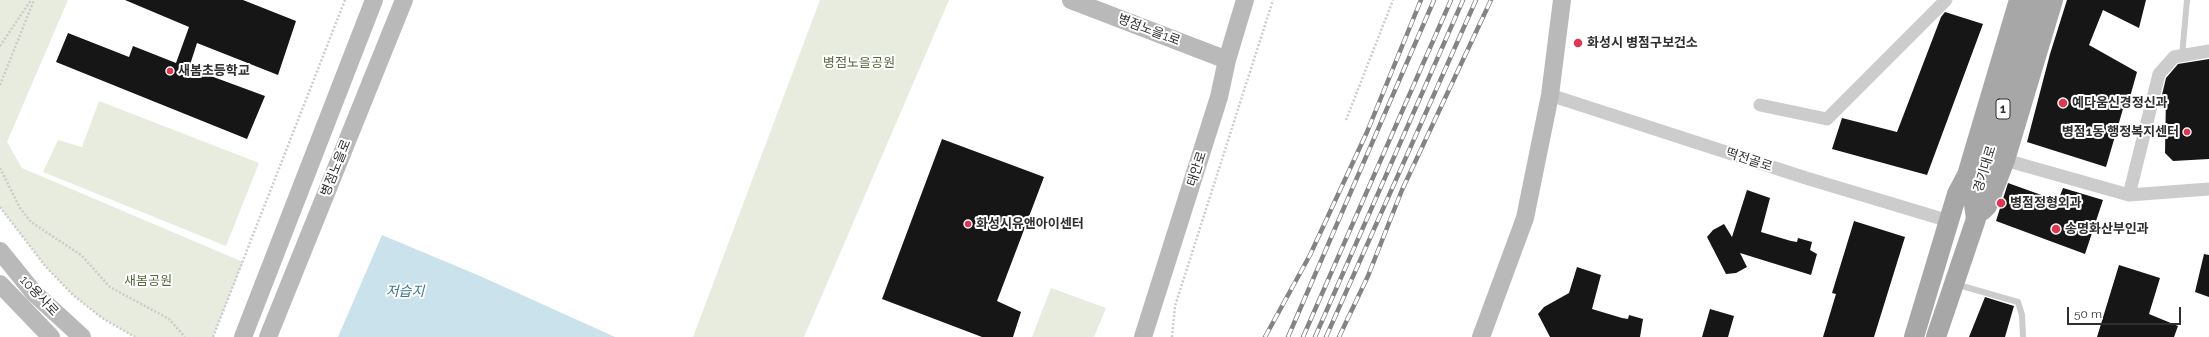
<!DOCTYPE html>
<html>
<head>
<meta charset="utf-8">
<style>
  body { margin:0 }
  #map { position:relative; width:2209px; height:337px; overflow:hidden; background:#fff; font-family:Raleway,sans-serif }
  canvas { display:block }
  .scale { position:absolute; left:2067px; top:307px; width:114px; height:18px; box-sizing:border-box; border:2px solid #2f2f2f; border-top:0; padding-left:5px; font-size:12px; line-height:14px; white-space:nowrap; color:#2f2f2f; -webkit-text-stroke:3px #fff; paint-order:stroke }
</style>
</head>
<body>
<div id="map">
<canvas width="2209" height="337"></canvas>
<div class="scale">50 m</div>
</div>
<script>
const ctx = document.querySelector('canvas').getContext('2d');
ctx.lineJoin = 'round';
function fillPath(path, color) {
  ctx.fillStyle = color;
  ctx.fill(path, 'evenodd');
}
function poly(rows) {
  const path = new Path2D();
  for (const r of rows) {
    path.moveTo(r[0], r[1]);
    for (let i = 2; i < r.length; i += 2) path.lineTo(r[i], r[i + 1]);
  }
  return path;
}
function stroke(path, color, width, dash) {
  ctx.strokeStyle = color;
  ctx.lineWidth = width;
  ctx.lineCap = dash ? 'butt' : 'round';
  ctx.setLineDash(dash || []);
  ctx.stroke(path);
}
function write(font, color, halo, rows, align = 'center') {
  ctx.font = font + ' Raleway,"Noto Sans KR",sans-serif';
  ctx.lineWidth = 4;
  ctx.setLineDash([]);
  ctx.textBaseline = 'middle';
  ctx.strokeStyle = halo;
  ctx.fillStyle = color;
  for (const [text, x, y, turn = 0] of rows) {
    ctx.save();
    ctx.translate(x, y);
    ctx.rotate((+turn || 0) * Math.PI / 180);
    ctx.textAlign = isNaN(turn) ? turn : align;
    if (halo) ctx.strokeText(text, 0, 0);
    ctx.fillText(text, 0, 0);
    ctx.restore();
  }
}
fillPath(poly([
  [0,0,68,0,7,142,22,168,243,262,213,337,135,337,102,318,73,295,46,267,0,207],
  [820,0,949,0,804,337,693,337],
  [99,101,259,163,226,246,43,172,58,140,82,147],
  [1051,288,1106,308,1094,337,1032,337]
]), '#e7ecde');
fillPath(poly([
  [382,235,480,276,615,337,338,337]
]), '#cae2ec');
fillPath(poly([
  [125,0,243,0,296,21,278,75,197,43,189,68,265,96,247,139,56,62,68,33,129,57,133,46,176,63,189,27],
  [2067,0,2146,0,2139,28,2103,10,2089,45,2137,72,2128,104,2125,102,2106,167,2027,142,2050,54],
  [1945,12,1983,24,1927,175,1832,149,1842,118,1897,132,1941,17],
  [2209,59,2209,159,2173,161,2165,153,2166,95,2162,95,2166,78,2178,64],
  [942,139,1044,177,997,301,1021,312,1013,337,982,337,882,299],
  [2008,183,2058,201,2063,188,2103,200,2085,254,1996,221],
  [1747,190,1770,198,1761,232,1791,241,1797,242,1798,238,1812,242,1810,250,1817,254,1811,275,1740,253,1747,267,1736,273,1726,274,1707,237,1713,230,1724,224,1732,237],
  [1854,221,1905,237,1874,337,1823,337,1836,294,1832,293],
  [2204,254,2209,255,2209,297,2195,292],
  [2119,265,2160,278,2149,314,2178,326,2174,337,2097,337],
  [1577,267,1601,275,1592,309,1622,318,1628,319,1629,315,1643,319,1640,337,1550,337,1538,314,1544,307,1569,293],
  [1985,297,2014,306,2005,337,1969,337],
  [1710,309,1734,316,1728,337,1702,337]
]), '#161616');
stroke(poly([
  [0,46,31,0],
  [0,85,34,0],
  [1346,120,1393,0],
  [0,168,20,208,31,222,81,255,110,287,169,319,185,337],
  [0,207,46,267,73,295,102,318,135,337],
  [213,337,345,0],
  [1172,337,1175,306,1273,0]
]), '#ccc', 2.5, [2, 2]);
stroke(poly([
  [2182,56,2187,0],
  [1958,281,1962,286,2018,302,2022,315,2023,337]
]), '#ccc', 6);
stroke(poly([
  [1550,95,1806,178,1949,221],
  [1760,105,1827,119,1946,0],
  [2005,160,2129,195,2209,189],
  [2129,195,2159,74,2174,57,2209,51]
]), '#ccc', 13);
stroke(poly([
  [1071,0,1227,60],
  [0,251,34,293,82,337],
  [0,284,51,337],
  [243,337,374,0],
  [268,337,404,0],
  [1143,337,1219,97,1227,60,1245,0],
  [1481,337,1525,218,1550,95,1562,0]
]), '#b9b9b9', 18);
stroke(poly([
  [1982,211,1987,206,2005,160,2053,0],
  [1914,337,1957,194,1967,175,2019,0],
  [1936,337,1976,219,1974,204,2038,0]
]), '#a7a7a7', 20);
const rail = poly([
  [1265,337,1310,255,1367,132,1421,0],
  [1288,337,1434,0],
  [1303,337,1451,0],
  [1315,337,1463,0],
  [1326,337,1476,0],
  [1339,337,1368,276,1402,190,1491,0]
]);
stroke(rail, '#848484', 4.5);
stroke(rail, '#fff', 3, [9]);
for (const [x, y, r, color] of [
  [1578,43,5,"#e43450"],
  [170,71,4,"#e43450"],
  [2063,103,5,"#e43450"],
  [2187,132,4,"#e43450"],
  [2001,203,5,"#e43450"],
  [968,224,4,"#e43450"],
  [2056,229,5,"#e43450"]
]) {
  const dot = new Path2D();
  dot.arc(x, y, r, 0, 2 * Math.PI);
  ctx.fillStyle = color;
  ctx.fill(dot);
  stroke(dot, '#fff', 1.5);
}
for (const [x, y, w] of [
  [2003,109,14]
]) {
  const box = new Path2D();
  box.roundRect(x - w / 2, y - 10, w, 20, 3);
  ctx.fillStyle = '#fff';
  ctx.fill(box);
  stroke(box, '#2f2f2f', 1);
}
write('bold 12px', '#2f2f2f', null, [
  ["1",2003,109]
]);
write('13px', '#2f2f2f', '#fff', [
  ["병점노을1로",1149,30,21],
  ["떡전골로",1749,160,18],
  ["병점노을로",336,168,-68],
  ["태안로",1197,169,-72],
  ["경기대로",1985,169,-73],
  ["10용사로",39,296,47]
]);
write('bold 13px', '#2f2f2f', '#fff', [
  ["화성시 병점구보건소",1587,43],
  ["새봄초등학교",178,71],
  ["예다움신경정신과",2072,103],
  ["병점1동 행정복지센터",2179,132,"right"],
  ["병점정형외과",2010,203],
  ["화성시유앤아이센터",976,224],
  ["송명화산부인과",2065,229]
], 'left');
write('13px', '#576b3d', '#fff', [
  ["병점노을공원",859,63],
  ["새봄공원",148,281]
]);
write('italic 14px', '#3e7891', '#fff', [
  ["저습지",405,292]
]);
</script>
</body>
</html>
